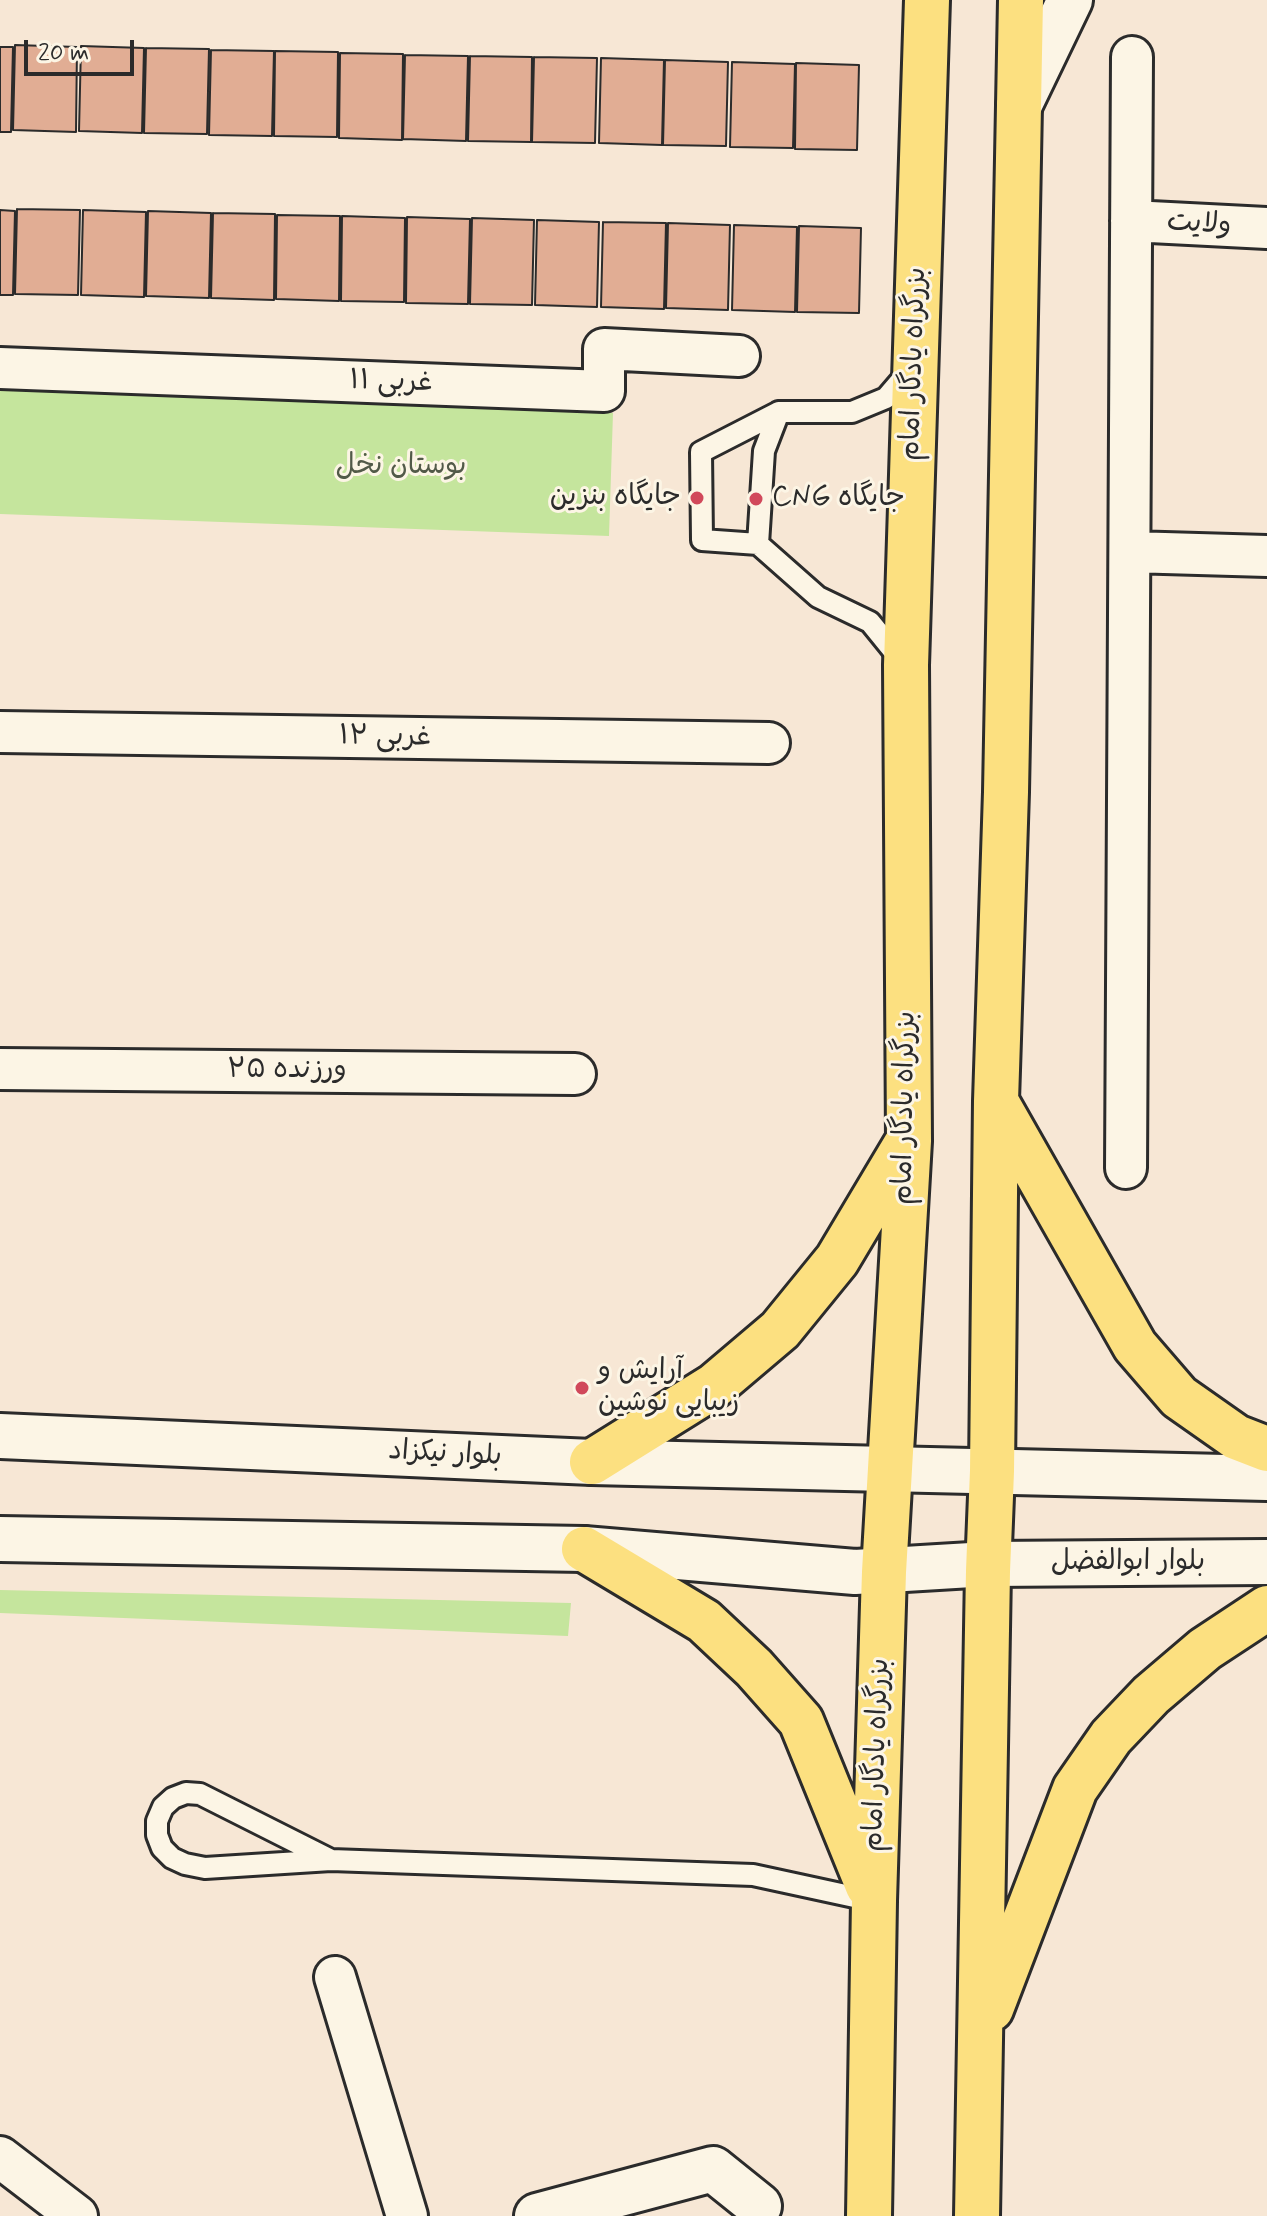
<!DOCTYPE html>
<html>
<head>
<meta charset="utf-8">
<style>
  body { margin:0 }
  #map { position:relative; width:1267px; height:2216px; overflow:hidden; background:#f7e7d5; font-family:Mynerve,sans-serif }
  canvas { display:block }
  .scale { position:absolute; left:24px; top:40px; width:110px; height:36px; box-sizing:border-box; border:4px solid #2b2b2b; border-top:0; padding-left:10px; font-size:24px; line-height:28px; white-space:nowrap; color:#2b2b2b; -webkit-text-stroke:6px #fcf5e5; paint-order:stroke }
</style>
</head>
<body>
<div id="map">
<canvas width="1267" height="2216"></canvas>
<div class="scale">20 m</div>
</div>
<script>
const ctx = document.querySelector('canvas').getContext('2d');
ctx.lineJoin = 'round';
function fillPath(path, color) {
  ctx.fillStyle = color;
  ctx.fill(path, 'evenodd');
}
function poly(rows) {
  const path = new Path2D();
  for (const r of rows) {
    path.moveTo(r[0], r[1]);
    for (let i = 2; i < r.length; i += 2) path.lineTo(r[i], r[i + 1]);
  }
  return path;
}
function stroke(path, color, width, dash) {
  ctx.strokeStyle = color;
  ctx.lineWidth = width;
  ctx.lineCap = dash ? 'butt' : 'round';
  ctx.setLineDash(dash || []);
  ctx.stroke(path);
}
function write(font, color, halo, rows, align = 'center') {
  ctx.font = font + ' Mynerve,"Playpen Sans Arabic",sans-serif';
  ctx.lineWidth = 6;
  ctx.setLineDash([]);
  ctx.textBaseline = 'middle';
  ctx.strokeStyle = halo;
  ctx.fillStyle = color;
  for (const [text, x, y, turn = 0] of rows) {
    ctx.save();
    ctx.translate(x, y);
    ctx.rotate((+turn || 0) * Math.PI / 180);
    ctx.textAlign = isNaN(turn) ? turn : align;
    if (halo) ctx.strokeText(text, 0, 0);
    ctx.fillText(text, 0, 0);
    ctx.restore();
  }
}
fillPath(poly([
  [0,390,613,413,609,536,0,514],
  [0,1590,571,1603,568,1636,0,1613]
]), '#c5e59d');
const building = poly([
  [15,45,77,47,76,132,13,130,15,45],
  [81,46,144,48,142,133,79,131,81,46],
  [0,47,13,47,11,132,0,132,0,47],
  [146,48,209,49,207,134,144,133,146,48],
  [211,50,274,51,272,136,209,135,211,50],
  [275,51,338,52,337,137,274,136,275,51],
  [340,53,403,54,402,140,339,138,340,53],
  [405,55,468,56,466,141,403,139,405,55],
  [470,56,532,57,531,142,468,141,470,56],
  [534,57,597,58,595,143,532,142,534,57],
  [601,58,664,60,662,145,599,143,601,58],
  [665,60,728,62,726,146,663,145,665,60],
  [732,62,795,64,793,148,730,147,732,62],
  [796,63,859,65,857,150,795,149,796,63],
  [17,209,80,210,78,295,15,294,17,209],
  [0,210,15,211,13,295,0,295,0,210],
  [83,210,146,212,144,297,81,295,83,210],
  [148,211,211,213,209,298,146,296,148,211],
  [213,213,275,214,274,300,211,298,213,213],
  [277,215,340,216,339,301,276,299,277,215],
  [342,216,405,218,404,302,341,301,342,216],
  [407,217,470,219,468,304,406,303,407,217],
  [472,218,534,220,532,305,470,304,472,218],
  [537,220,599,222,597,307,535,305,537,220],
  [603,222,666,223,664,309,601,307,603,222],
  [668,223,730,225,728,310,666,308,668,223],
  [734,225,797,227,795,312,732,310,734,225],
  [799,226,861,228,859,313,797,312,799,226]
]);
fillPath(building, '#e1ad94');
stroke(building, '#2b2b2b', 2);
const lane = poly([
  [779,412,701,452,702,540,758,544,818,597,870,622,900,659],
  [758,544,764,451,779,412,852,412,886,398,910,370],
  [331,1860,205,1868,185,1864,172,1858,162,1848,157,1835,157,1821,163,1807,173,1798,186,1793,200,1794,331,1860,753,1875,873,1901]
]);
const street = poly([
  [1131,221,1267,228],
  [0,368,604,391,604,349,739,356],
  [1130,552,1267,556],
  [0,732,769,743],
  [0,1069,575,1074],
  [1126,1168,1132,57],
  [335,1977,407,2216],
  [0,2157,77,2216]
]);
const secondary = poly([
  [1019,106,1070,0],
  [0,1436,592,1462,1267,1478],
  [0,1539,584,1549,855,1572,988,1564,1267,1562],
  [537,2216,713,2169,759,2206]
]);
const highway = poly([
  [997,1103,1135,1346,1179,1397,1236,1437,1267,1449],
  [592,1462,714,1386,780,1330,837,1260,905,1146],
  [584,1549,704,1621,754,1668,801,1721,868,1886],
  [991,2009,1075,1789,1111,1737,1151,1695,1205,1649,1267,1608],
  [869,2216,874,1901,884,1572,909,1141,906,665,927,0],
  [977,2216,988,1571,992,1471,996,1101,1006,792,1021,0]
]);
stroke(lane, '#2b2b2b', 26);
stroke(street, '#2b2b2b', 46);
stroke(secondary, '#2b2b2b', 50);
stroke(highway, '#2b2b2b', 50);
stroke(lane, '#fcf5e5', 20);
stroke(street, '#fcf5e5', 40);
stroke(secondary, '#fcf5e5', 44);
stroke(highway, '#fce080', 44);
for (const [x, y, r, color] of [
  [697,498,8,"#d1495b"],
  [756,499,8,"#d1495b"],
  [582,1388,8,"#d1495b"]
]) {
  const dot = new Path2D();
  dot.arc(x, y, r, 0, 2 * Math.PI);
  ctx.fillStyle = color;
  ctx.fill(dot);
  stroke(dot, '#fcf5e5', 3);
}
write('28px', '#2b2b2b', '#fcf5e5', [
  ["ولایت",1199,225,3],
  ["بزرگراه یادگار امام",915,364,-88],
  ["غربی ۱۱",391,383,2],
  ["غربی ۱۲",385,738,1],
  ["ورزنده ۲۵",287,1071],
  ["بزرگراه یادگار امام",906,1108,-89],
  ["بلوار نیکزاد",445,1455,3],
  ["بلوار ابوالفضل",1128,1563],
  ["بزرگراه یادگار امام",878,1755,-88]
]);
write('28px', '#525a48', '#fcf5e5', [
  ["بوستان نخل",401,467]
]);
write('28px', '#2b2b2b', '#fcf5e5', [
  ["جایگاه بنزین",681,498,"right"],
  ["CNG جایگاه",772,499],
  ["آرایش و",598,1372],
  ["زیبایی نوشین",598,1404]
], 'left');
</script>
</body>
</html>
